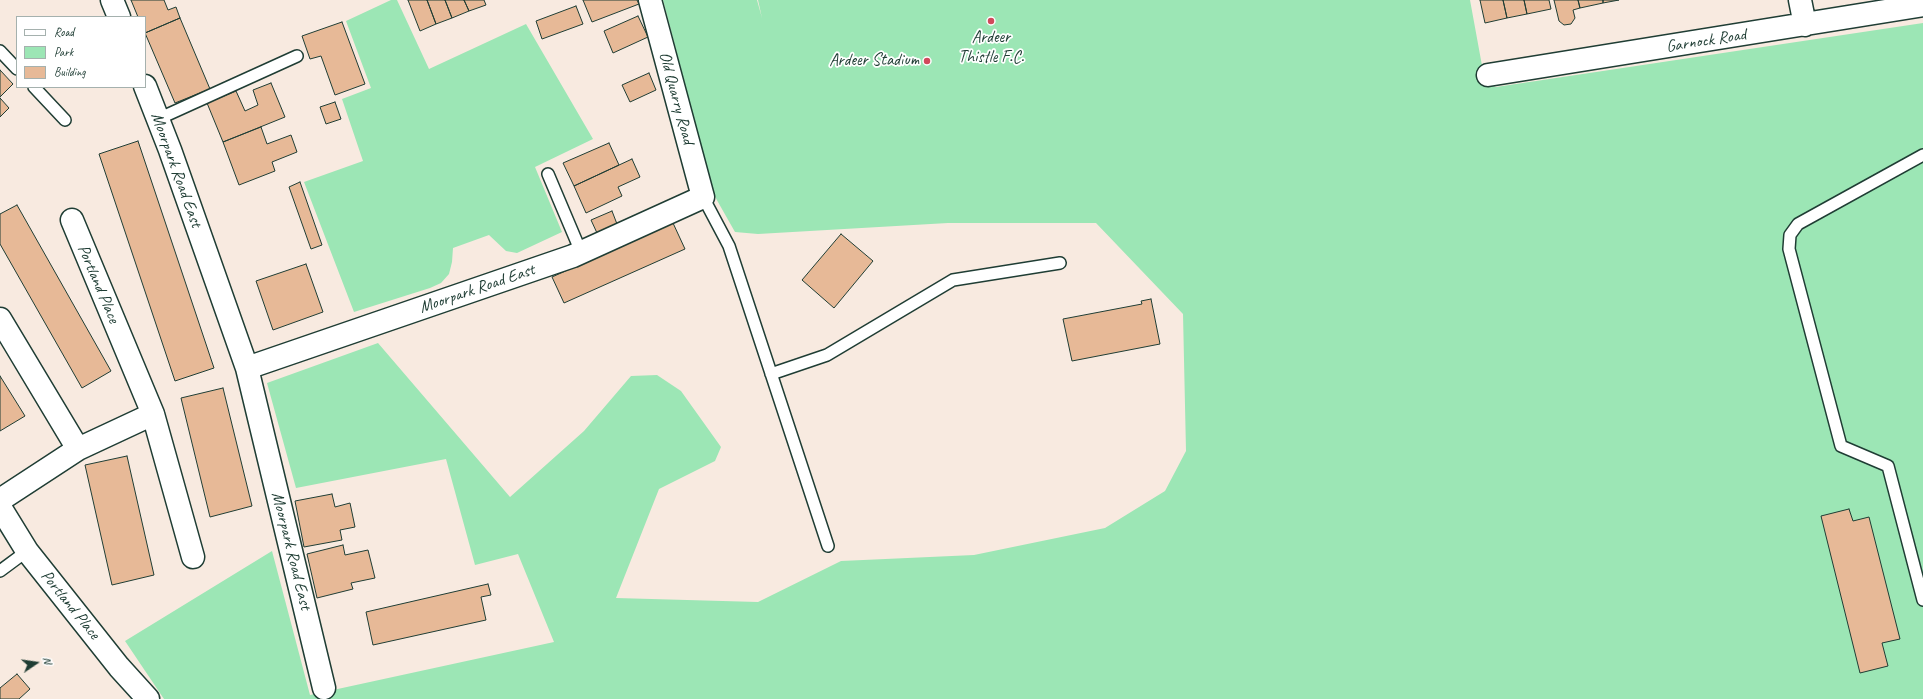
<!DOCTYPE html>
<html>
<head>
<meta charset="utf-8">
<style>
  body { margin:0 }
  #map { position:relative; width:1923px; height:699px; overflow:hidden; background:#f8eae0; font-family:Caveat,sans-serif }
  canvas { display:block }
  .legend { position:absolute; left:16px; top:16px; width:130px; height:72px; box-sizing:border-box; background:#fff; border:1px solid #a5b1ae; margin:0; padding:5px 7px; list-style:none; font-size:12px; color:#1f3d34 }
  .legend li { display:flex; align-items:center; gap:8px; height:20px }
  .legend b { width:20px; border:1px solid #a5b1ae }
  .north { position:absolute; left:16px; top:643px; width:40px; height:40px; -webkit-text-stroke:3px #fff; paint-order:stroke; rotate:77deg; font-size:11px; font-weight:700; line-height:16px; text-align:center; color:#1f3d34 }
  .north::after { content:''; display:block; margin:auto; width:14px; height:18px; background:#1f3d34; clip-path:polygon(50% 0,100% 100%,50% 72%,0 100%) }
</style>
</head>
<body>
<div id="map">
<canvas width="1923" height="699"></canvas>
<ul class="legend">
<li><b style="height:5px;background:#fff"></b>Road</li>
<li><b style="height:11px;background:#9ce6b5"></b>Park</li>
<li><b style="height:11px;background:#e7b997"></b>Building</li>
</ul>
<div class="north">N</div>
</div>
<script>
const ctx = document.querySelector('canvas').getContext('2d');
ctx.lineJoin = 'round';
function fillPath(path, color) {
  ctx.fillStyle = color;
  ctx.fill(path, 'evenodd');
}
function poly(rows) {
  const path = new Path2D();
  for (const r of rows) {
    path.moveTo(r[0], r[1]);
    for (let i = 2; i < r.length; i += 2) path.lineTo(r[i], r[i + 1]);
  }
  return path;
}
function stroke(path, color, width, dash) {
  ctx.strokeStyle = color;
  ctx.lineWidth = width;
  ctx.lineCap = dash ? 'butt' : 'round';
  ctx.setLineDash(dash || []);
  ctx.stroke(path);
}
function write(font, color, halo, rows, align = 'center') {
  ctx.font = font + ' Caveat,sans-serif';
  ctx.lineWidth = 3.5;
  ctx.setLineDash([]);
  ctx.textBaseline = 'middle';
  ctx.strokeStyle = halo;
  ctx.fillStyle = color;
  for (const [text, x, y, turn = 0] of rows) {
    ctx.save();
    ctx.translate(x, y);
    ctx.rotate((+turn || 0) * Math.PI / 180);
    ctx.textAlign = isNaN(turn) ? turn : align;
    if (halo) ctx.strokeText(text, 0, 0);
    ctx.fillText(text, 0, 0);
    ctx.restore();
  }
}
fillPath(poly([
  [391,0,397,0,429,69,526,24,593,139,535,167,562,232,517,253,506,251,489,235,453,248,452,262,449,274,441,283,430,288,354,312,304,182,363,161,342,99,371,88,346,21],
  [663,0,757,0,762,18,758,0,1470,0,1485,82,1496,87,1923,23,1923,699,164,699,125,641,272,551,310,695,554,642,518,554,475,565,446,459,296,488,267,383,378,343,510,497,584,431,631,376,657,375,681,391,721,447,715,461,659,489,616,598,758,602,841,561,974,555,1105,528,1165,491,1186,451,1183,314,1096,223,948,223,758,234,735,232,714,195]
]), '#9ce6b5');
const building = poly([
  [131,0,164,0,168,10,176,7,180,18,145,33,145,17,138,17,131,0],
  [408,0,427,0,436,24,420,31,408,0],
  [427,0,445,0,452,18,436,24,427,0],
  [445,0,464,0,469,11,452,18,445,0],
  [464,0,484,0,486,5,469,11,464,0],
  [583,0,637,0,639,4,592,22,583,0],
  [1480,0,1503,0,1507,18,1485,23,1480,0],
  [1503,0,1524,0,1527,14,1507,18,1503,0],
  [1524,0,1549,0,1551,9,1527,14,1524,0],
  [1554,0,1578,0,1580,8,1573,10,1575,18,1571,24,1564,25,1559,21,1554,0],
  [1578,0,1603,0,1603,3,1580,8,1578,0],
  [1603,0,1619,0,1603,3,1603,0],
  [576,6,583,24,542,39,536,21,576,6],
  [638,16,648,37,613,53,604,31,638,16],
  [180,18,210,89,175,103,145,33,180,18],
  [342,22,365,84,335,95,321,56,310,59,302,36,342,22],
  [0,70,13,84,0,97,0,70],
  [649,73,656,90,630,102,622,85,649,73],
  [271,83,285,117,223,142,207,103,236,91,245,111,258,105,253,90,271,83],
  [0,98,9,108,0,117,0,98],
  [335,102,341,119,326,124,320,107,335,102],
  [261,127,267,144,291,135,297,152,272,162,275,171,239,185,223,142,261,127],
  [138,141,214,368,175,381,99,154,138,141],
  [609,143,619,165,574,186,563,163,609,143],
  [632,159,640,177,618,187,622,196,586,213,574,186,632,159],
  [300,182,322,245,311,249,289,187,300,182],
  [17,205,111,371,82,388,0,244,0,214,17,205],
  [612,211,617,224,597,233,591,220,612,211],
  [673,223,685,249,564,303,552,277,673,223],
  [841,234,873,261,834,308,802,280,841,234],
  [306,264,323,312,273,330,256,281,306,264],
  [1151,299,1160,344,1072,361,1063,319,1142,304,1141,301,1151,299],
  [0,376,25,416,0,431,0,376],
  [223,388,252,506,210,517,181,398,223,388],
  [127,456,154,575,112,585,85,465,127,456],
  [332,494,335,507,350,503,355,527,340,530,342,540,304,547,295,501,332,494],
  [1849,509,1853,521,1869,517,1900,639,1882,643,1888,666,1860,673,1821,516,1849,509],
  [343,545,345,555,368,550,375,578,351,583,353,589,317,598,307,554,343,545],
  [488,584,491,595,481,597,486,620,373,645,366,612,488,584],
  [17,674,30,689,19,699,0,699,0,688,17,674]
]);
fillPath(building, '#e7b997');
stroke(building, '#1f3d34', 1);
const lane = poly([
  [0,51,17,69],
  [34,87,65,120],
  [158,119,297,56],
  [1923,155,1798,224,1790,235,1789,249,1841,446,1888,466,1923,600],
  [548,174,581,252],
  [703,197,729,246,828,546],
  [771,374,827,355,953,280,1060,263],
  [0,571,27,551]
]);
const street = poly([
  [112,0,119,17],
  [1800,0,1805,25],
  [1488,75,1923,5],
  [145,86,170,150,247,368,324,688],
  [72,220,153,414,193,557],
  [0,319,78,449],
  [247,368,573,256,703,197,650,0],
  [0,500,78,449,153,414],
  [0,507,27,551,119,667,148,699]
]);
stroke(lane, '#1f3d34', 14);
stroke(street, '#1f3d34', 25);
stroke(lane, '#fff', 11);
stroke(street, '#fff', 22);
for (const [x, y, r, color] of [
  [991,21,4,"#d1495b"],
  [927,61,4,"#d1495b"]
]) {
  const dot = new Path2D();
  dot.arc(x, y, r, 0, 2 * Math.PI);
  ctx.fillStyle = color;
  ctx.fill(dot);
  stroke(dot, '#fff', 1.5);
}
write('17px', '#1f3d34', '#fff', [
  ["Ardeer",991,38],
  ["Thistle F.C.",991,58],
  ["Ardeer Stadium",919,61,"right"]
]);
write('17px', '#1f3d34', '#fff', [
  ["Garnock Road",1706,41,-9],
  ["Old Quarry Road",676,98,75],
  ["Moorpark Road East",176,170,70],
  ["Portland Place",98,284,67],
  ["Moorpark Road East",477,289,-19],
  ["Moorpark Road East",291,551,76],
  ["Portland Place",70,605,51]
]);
</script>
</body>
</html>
